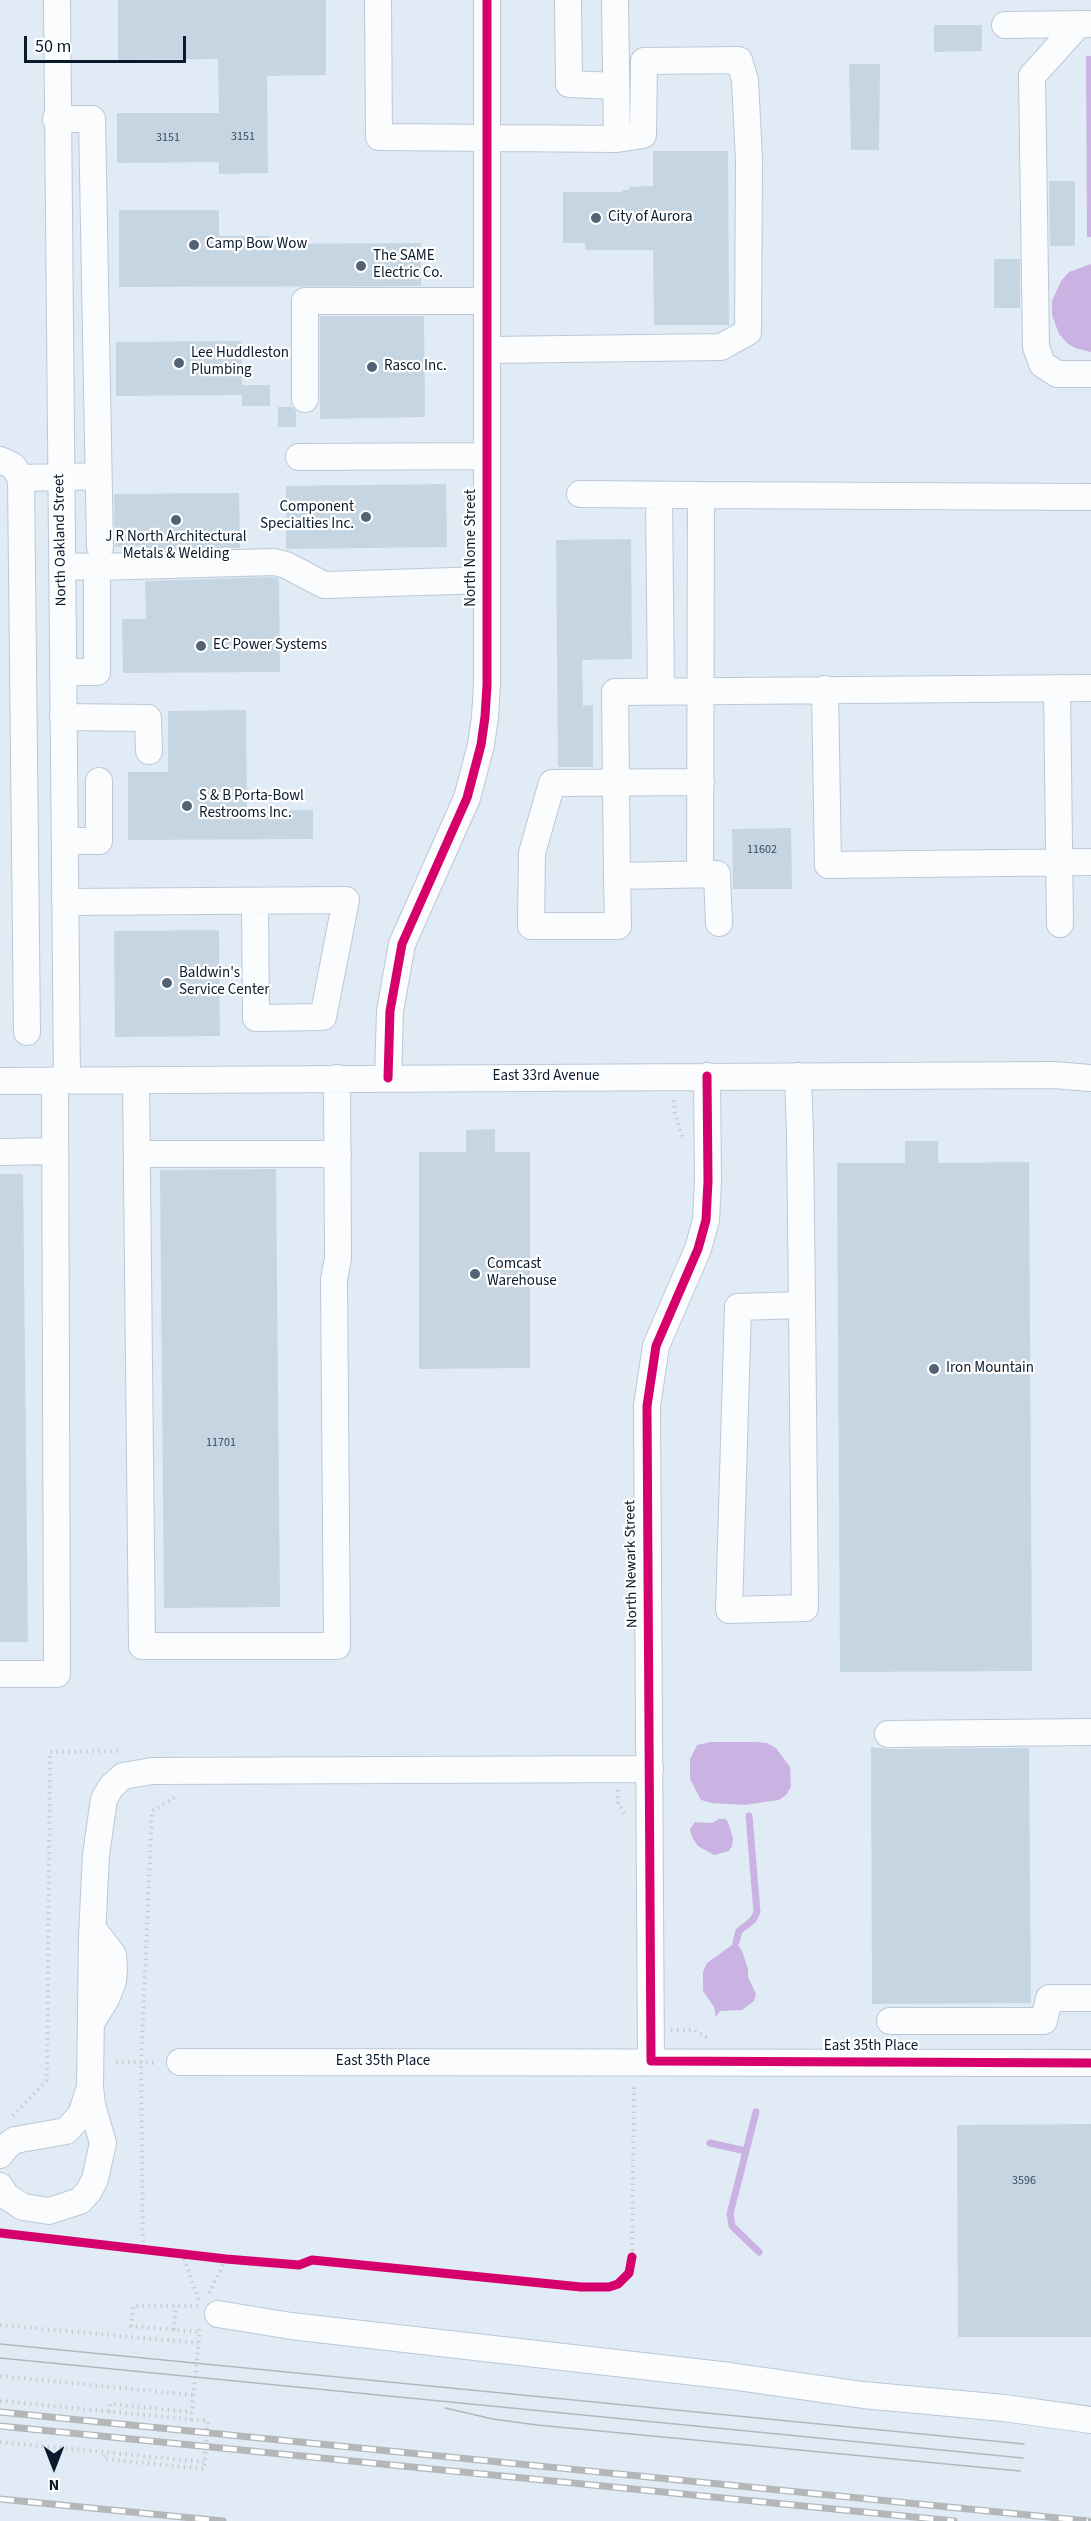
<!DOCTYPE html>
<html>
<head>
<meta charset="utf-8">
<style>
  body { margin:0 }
  #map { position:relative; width:1091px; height:2521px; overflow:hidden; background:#e0ebf6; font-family:"Source Sans 3",sans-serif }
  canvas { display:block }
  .north { position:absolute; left:24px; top:2437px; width:60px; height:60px; -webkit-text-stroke:4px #fff; paint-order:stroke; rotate:180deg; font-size:16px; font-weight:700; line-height:24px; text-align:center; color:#081a2c }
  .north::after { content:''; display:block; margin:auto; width:21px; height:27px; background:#081a2c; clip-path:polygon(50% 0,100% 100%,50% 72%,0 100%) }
  .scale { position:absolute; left:24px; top:36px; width:162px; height:27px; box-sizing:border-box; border:3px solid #081a2c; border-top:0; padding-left:8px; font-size:18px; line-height:21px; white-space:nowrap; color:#081a2c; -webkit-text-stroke:4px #fff; paint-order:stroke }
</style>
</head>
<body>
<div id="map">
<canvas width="1091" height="2521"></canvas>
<div class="north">N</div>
<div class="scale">50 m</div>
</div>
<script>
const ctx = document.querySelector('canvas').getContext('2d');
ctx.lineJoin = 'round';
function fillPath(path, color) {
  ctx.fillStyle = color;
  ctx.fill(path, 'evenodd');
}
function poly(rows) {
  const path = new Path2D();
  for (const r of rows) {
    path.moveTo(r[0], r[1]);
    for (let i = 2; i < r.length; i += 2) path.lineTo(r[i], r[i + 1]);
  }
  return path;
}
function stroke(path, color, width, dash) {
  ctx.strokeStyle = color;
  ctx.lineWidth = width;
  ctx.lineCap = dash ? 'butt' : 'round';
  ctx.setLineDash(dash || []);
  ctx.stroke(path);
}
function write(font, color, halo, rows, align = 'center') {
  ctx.font = font + ' "Source Sans 3",sans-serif';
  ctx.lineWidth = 4.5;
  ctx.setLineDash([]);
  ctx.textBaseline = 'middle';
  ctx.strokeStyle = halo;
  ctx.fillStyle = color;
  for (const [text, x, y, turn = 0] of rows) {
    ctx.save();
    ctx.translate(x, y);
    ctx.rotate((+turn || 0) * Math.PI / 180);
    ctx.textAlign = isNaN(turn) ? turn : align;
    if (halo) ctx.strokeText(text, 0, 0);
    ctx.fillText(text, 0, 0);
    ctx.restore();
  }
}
fillPath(poly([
  [1086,56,1091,56,1091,237,1087,237],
  [1091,264,1091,352,1075,348,1067,343,1059,334,1052,315,1052,301,1061,281,1069,272],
  [711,1742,755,1742,767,1743,776,1748,790,1767,791,1787,786,1795,779,1800,744,1805,712,1803,701,1800,690,1779,690,1759,697,1745],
  [719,1819,725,1819,728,1822,733,1838,732,1846,729,1851,714,1855,698,1846,692,1837,690,1829,695,1822,712,1823],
  [736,1942,742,1951,748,1969,748,1977,756,1994,754,2001,742,2010,720,2011,716,2017,714,2007,703,1991,703,1972,707,1963]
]), '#cab3e2');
stroke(poly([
  [736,1942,739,1931,753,1920,757,1912,749,1816],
  [756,2112,730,2214,732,2226,759,2252],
  [710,2143,746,2151]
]), '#cab3e2', 7);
fillPath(poly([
  [118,0,326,0,326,75,267,76,268,173,219,174,219,162,117,163,117,113,219,113,218,59,118,60],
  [934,25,982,25,982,51,934,52],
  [849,64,880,64,879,150,851,150],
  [653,151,728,151,729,325,654,325,653,250,585,250,585,243,563,243,563,192,621,192,622,190,629,190,629,187,653,186],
  [1049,181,1075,181,1075,246,1050,246],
  [119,210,219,210,219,236,270,236,270,244,421,243,421,286,119,287],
  [994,259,1020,259,1020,308,994,308],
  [320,316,424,316,425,417,320,419],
  [242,341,242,385,270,385,270,406,242,406,242,395,116,396,116,342],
  [278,407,292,407,296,411,296,427,278,427],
  [446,484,447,547,286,549,286,486],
  [239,493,240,548,145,551,145,546,115,547,114,494],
  [631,539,632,659,582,660,583,706,593,705,593,767,558,767,556,540],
  [272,577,279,579,280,672,123,673,122,619,146,619,145,581],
  [246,710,247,811,313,810,313,839,128,840,128,772,168,772,168,711],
  [791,828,792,889,733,889,732,829],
  [219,930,220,1036,115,1037,114,931],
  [495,1129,495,1152,530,1152,530,1368,419,1369,419,1152,466,1152,466,1130],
  [905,1141,938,1141,938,1163,1029,1162,1032,1671,840,1672,837,1163,905,1163],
  [276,1169,280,1607,164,1608,160,1170],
  [0,1174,23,1174,28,1642,0,1642],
  [871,1747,888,1749,1029,1748,1031,2003,872,2004],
  [1091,2124,1091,2337,958,2337,957,2125]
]), '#c5d6e2');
const minor = poly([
  [57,0,67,1080],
  [378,0,379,137,617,139,615,0],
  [568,0,569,84,616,86],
  [1005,25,1088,24],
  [1078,25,1032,76,1036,347,1042,364,1057,374,1091,374],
  [56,119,92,119,100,547],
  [487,350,721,347,748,332,749,160,745,80,739,60,644,61,643,135,617,139],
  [305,399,305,301,487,301],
  [299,457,487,456],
  [0,460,13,466,21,478,98,476],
  [21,478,27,1032],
  [580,494,701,495,700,874],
  [659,495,661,692],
  [701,495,1091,497],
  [62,566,97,567,274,562,286,565,324,585,487,580],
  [63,672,97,672,97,567],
  [1057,688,1060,924],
  [825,689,828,865,1091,862],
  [63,717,148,718,149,751],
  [701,782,552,783,532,853,531,926,618,926,617,876,717,874,719,923],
  [65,841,99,841,99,781],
  [617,876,615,692,1091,688],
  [65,902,346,900,323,1017,256,1018,255,901],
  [798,1076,800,1135,802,1305,805,1608,729,1610,738,1307,802,1305],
  [388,1078,390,1011,402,944,467,798,481,745,485,717,487,685,487,0],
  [136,1080,142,1646,337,1646,334,1280,338,1258,337,1078],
  [0,1081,1053,1075,1091,1078],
  [0,1152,55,1151],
  [137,1154,338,1154],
  [0,1674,57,1674,55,1080],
  [888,1734,1091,1732],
  [93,1929,113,1955,114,1969,113,1981,106,1999,93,2020],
  [890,2021,1044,2021,1049,1998,1091,1998],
  [651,2061,647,1406,656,1346,698,1249,706,1220,708,1181,707,1076],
  [180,2062,1091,2063],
  [0,2155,7,2146,15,2140,66,2131,81,2115,90,2087],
  [0,2186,6,2196,23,2207,49,2211,80,2201,89,2191,95,2179,103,2143,92,2105,90,2087,92,1936,96,1855,104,1799,111,1787,123,1776,152,1771,650,1769],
  [218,2314,291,2326,730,2376,863,2395,1004,2408,1091,2420]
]);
stroke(minor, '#bbc8d7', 28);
stroke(poly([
  [674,1100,675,1113,683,1139],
  [618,1790,618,1804,626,1815],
  [671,2030,694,2030,710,2039],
  [116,2062,158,2063],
  [13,2116,47,2080,50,1752,120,1751],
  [143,2248,141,2064,152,1811,177,1796],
  [182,2253,200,2303],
  [632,2257,634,2083],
  [209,2293,226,2259],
  [198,2306,133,2306,131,2326,199,2332],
  [0,2325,198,2343],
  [174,2330,176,2306],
  [0,2376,193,2395],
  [0,2401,208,2421,204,2469,104,2459,105,2452],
  [109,2412,110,2404,192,2412],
  [191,2420,200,2328],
  [0,2442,204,2462]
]), '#c8ccd1', 4, [1.5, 4.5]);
stroke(minor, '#fafcfe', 26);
stroke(poly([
  [0,2344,1024,2444],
  [0,2358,1023,2458],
  [445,2408,493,2419,537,2425,1020,2471]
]), '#b4b7ba', 1.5);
const rail = poly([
  [0,2412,1088,2521],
  [0,2426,954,2521],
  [0,2499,223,2521]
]);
stroke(rail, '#b4b7ba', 7);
stroke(rail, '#fff', 4.5, [14]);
stroke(poly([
  [707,1076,708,1181,706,1220,698,1249,656,1346,647,1406,651,2061,1091,2063],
  [388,1078,390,1011,402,944,467,798,481,745,485,717,487,685,487,0],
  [0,2233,226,2259,299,2265,312,2260,581,2287,609,2287,618,2284,629,2273,632,2257]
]), '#d6006c', 9);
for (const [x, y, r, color] of [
  [596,218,6,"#546373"],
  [194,245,6,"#546373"],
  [361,266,6,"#546373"],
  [179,363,6,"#546373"],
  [372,367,6,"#546373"],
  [366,517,6,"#546373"],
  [176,520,6,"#546373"],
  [201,646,6,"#546373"],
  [187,806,6,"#546373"],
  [167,983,6,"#546373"],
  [475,1274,6,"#546373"],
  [934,1369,6,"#546373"]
]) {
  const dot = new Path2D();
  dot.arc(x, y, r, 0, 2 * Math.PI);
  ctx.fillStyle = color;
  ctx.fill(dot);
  stroke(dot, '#fff', 2);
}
write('12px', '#384a5a', null, [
  ["3151",243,137],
  ["3151",168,138],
  ["11602",762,850],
  ["11701",221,1443],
  ["3596",1024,2181]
]);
write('15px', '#081a2c', '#fff', [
  ["City of Aurora",608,218],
  ["Camp Bow Wow",206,245],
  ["The SAME",373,257],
  ["Electric Co.",373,274],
  ["Lee Huddleston",191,354],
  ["Plumbing",191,371],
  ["Rasco Inc.",384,367],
  ["Component",354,508,"right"],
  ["Specialties Inc.",354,525,"right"],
  ["J R North Architectural",176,538,"center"],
  ["Metals & Welding",176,555,"center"],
  ["EC Power Systems",213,646],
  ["S & B Porta-Bowl",199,797],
  ["Restrooms Inc.",199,814],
  ["Baldwin's",179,974],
  ["Service Center",179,991],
  ["Comcast",487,1265],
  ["Warehouse",487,1282],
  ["Iron Mountain",946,1369]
], 'left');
write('15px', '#081a2c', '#fff', [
  ["North Oakland Street",61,540,-91],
  ["North Nome Street",472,548,-90],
  ["East 33rd Avenue",546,1077],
  ["North Newark Street",632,1564,-91],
  ["East 35th Place",871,2047],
  ["East 35th Place",383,2062]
]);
</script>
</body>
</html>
